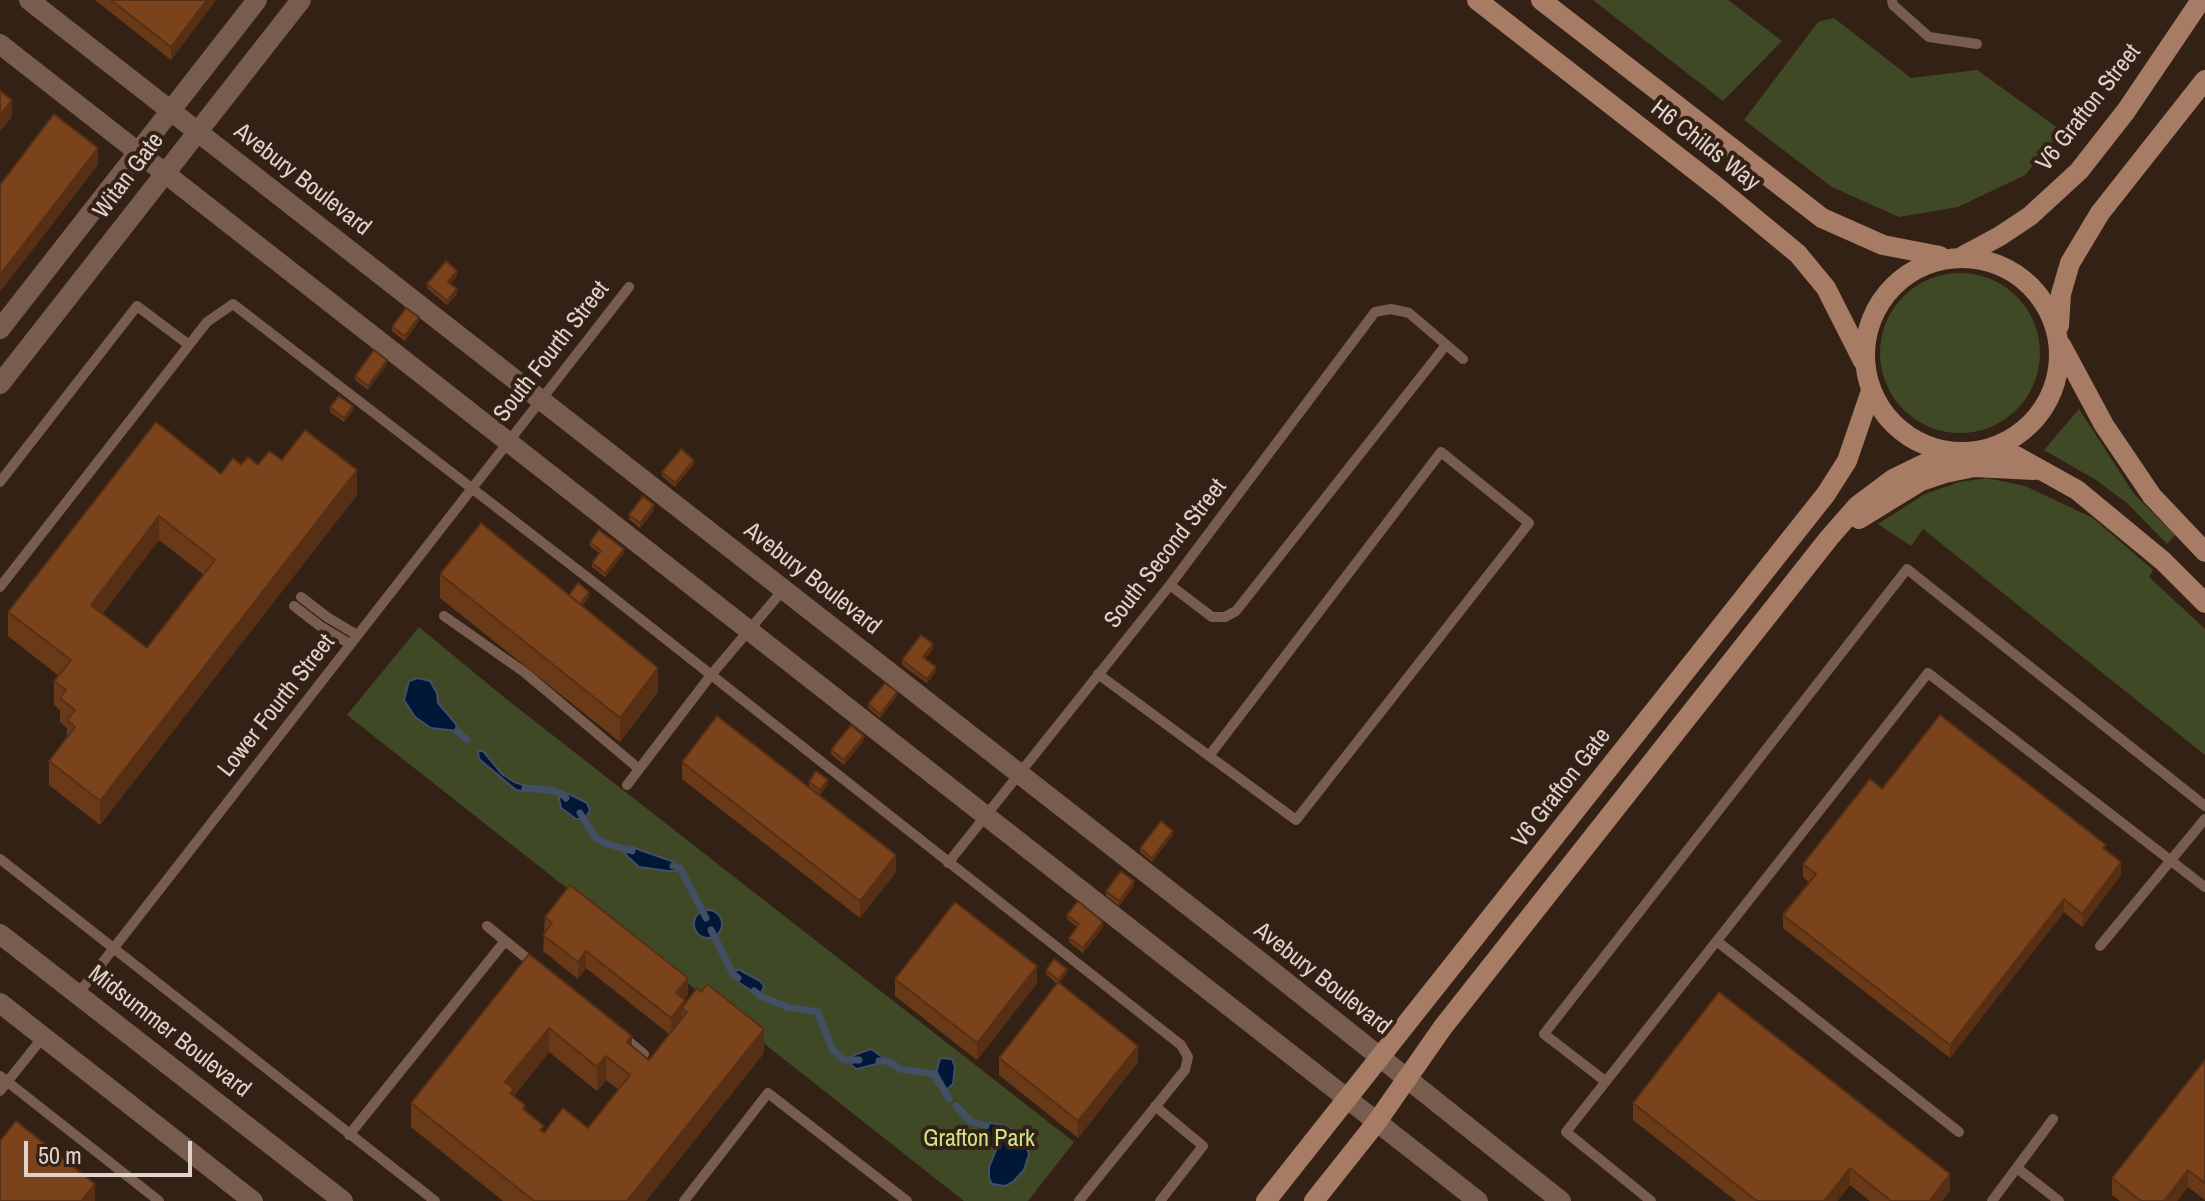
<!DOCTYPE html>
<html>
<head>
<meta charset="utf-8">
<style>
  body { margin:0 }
  #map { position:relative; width:2205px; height:1201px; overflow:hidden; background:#342116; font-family:"Archivo Narrow",sans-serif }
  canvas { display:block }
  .scale { position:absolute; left:24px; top:1141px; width:168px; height:36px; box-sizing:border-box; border:4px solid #e0d3cb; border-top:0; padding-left:10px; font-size:24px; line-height:28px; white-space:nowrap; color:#e0d3cb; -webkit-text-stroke:6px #342116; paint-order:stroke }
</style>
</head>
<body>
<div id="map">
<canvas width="2205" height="1201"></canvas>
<div class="scale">50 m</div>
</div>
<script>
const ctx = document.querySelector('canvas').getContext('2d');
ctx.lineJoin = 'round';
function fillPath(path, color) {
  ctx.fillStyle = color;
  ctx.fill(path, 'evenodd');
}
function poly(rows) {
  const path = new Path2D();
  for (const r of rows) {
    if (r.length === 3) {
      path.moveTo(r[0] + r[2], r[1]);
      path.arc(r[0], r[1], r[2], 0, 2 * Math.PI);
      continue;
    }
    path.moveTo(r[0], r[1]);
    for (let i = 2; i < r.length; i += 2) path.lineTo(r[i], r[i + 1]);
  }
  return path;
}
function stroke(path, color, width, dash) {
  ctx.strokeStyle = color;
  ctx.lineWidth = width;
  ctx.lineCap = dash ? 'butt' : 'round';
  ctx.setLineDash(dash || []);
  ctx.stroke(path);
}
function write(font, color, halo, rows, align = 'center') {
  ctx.font = font + ' "Archivo Narrow",sans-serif';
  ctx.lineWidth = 8;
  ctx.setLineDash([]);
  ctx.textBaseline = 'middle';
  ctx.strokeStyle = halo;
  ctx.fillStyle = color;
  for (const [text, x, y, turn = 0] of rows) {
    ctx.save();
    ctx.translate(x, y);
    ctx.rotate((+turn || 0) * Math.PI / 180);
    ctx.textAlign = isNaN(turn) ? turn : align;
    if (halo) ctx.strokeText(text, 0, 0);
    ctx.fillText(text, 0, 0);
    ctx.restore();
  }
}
fillPath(poly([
  [1593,0,1728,0,1782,41,1723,101],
  [1834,18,1911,78,1977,70,2062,131,2025,175,1958,207,1899,217,1832,187,1744,120,1818,22],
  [1960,353,80],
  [2079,409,2134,494,2175,535,2167,544,2127,503,2096,480,2044,450],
  [1987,478,2025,486,2093,518,2153,570,2149,577,2205,629,2205,755,1923,529,1911,546,1878,524,1925,494,1959,482],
  [419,627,505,698,1074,1142,1028,1201,964,1201,347,715]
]), '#404926');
const water = poly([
  [418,678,430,681,437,693,438,703,456,724,457,731,431,728,415,717,404,700,409,681,418,678],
  [478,751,483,751,502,774,514,782,533,788,523,791,516,790,479,759,478,751],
  [567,793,587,803,590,810,585,819,576,819,561,808,559,798,567,793],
  [629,846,674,862,680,868,676,871,668,871,639,867,626,855,625,848,629,846],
  [708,924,14],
  [738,969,760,981,764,986,760,996,738,982,733,974,738,969],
  [871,1049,888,1061,857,1069,852,1066,850,1060,854,1055,871,1049],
  [940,1058,952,1059,955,1067,953,1084,946,1090,941,1090,934,1081,940,1058],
  [991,1123,1004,1125,1022,1135,1029,1154,1024,1170,1013,1182,1005,1186,992,1184,989,1178,989,1167,996,1150,987,1144,983,1132,986,1126,991,1123]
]);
fillPath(water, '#001738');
stroke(water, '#434f64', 2);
stroke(poly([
  [457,731,467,740],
  [525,788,550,790,562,794,566,798],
  [580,813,595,837,604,843,632,851],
  [673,866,680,868,706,918],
  [711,930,733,974,738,978],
  [754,991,760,996,787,1007,818,1012,832,1049,844,1060,859,1060],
  [879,1061,888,1061,900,1069,935,1074,949,1099],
  [956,1106,970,1121,986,1126]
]), '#434f64', 7);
stroke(poly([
  [1892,0,1893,5,1929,37,1977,44],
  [0,482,137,306,189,345],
  [1170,585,1212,617,1225,617,1236,611,1446,345],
  [0,587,207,322,233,304,592,581,1181,1045,1188,1057,1185,1070,1079,1201],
  [301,597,327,617,357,635],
  [294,606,320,626,350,644],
  [444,616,524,672,638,768],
  [1098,674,1296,820,1529,523,1441,452,1209,756],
  [627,785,711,675,783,590],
  [0,859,435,1201],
  [948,863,1170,585,1375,312,1391,309,1409,313,1463,359],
  [487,926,535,965],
  [1718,942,1959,1132],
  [2100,946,2205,819],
  [78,994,629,287],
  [622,1036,644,1054],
  [0,1076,159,1201],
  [1605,1081,1544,1034,1907,569,2205,806],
  [0,1091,43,1037],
  [1155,1106,1203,1146,1160,1201],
  [349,1135,505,941],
  [2017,1168,2059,1201],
  [684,1201,768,1093,907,1201],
  [1651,1201,1566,1132,1928,673,2205,887],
  [1992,1201,2053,1119]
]), '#785d4f', 10);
stroke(poly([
  [29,0,1263,964,1561,1201],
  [0,44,1478,1201],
  [0,329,257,0],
  [0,384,301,0],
  [0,934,343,1201],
  [0,1003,253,1201]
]), '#785d4f', 20);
stroke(poly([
  [1477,0,1718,188,1798,254,1826,288,1863,361],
  [1541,0,1822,218,1883,245,1940,256],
  [1961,257,2000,236,2030,216,2079,171,2126,111,2201,0],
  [1962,355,97],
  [2059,326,2061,294,2070,263,2100,213,2205,80],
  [2061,345,2104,425,2152,496,2205,552],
  [1986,450,2016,456,2077,490,2163,561,2205,603],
  [1859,519,1921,481,1945,473,1974,467,2034,470],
  [1266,1201,1826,494,1847,461,1871,391],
  [1314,1201,1376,1123,1443,1027,1829,538,1857,506,1893,479,1924,464,1960,453]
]), '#a67c65', 20);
fillPath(poly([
  [95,0,216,0,171,60],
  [457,276,450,284,457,294,447,305,427,288,427,284],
  [419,321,405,341,392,331,392,327],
  [387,364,368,390,355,380,355,376],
  [330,407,353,410,344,422,330,412],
  [282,460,357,495,100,825,49,785,49,761,67,738,67,728,60,722,60,710,54,705,54,681,59,676,8,636,8,612,221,474,241,465,258,465],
  [159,540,204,575,147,648,102,614],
  [694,464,675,487,662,476,662,472],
  [654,510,640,528,629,519,629,515],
  [590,542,624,553,605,577,592,567,592,563,599,553,590,546],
  [440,574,569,595,589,597,582,606,658,692,620,742,440,598],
  [933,649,925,659,936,671,927,683,902,665,902,660],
  [897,696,880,718,868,708,868,704],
  [864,740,844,765,831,754,831,750],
  [682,762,896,872,860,918,682,779],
  [809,782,828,784,820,795,809,786],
  [1882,789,2106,851,2121,875,2082,927,2064,912,1950,1058,1783,928,1783,915,1809,882,1803,877,1803,864],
  [1173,835,1152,862,1140,852,1140,848],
  [1134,886,1119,906,1106,896,1106,891],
  [1067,915,1103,927,1083,953,1069,942,1069,938,1077,927,1067,919],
  [545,917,688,995,684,999,685,1003,764,1053,646,1201,503,1201,411,1127,411,1103,529,954,632,1047,649,1060,669,1034,586,968,578,979,543,951],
  [549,1052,597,1091,606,1080,619,1090,588,1128,544,1132,514,1096],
  [1046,970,1067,973,1059,983,1138,1062,1078,1138,999,1075,999,1058,1057,984,1046,974],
  [895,979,1037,983,977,1060,895,996],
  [2205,1060,2205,1200,2188,1187,2177,1201,2120,1201,2112,1195,2112,1178],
  [1633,1103,1950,1191,1942,1201,1870,1201,1850,1185,1837,1201,1736,1201,1633,1120]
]), '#6a3a18');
fillPath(poly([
  [207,0,216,0,171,60,171,47],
  [12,100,12,117,0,132,0,115],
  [98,148,98,165,0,292,0,275],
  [457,271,457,276,448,286,448,282],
  [457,289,457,294,447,305,447,301],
  [419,317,419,321,405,341,405,336],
  [387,360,387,364,368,390,368,386],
  [353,406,353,410,344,422,344,418],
  [694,460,694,464,675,487,675,483],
  [357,470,357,495,100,825,100,801],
  [654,505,654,510,640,528,640,523],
  [159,516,159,540,91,629,91,605],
  [624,549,624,553,605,577,605,573],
  [589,592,589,597,580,608,580,604],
  [933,644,933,649,923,661,923,657],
  [936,667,936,671,927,683,927,679],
  [658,668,658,692,620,742,620,718],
  [897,692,897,696,880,718,880,714],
  [864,736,864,740,844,765,844,760],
  [828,780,828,784,820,795,820,790],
  [1173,831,1173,835,1152,862,1152,858],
  [896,855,896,872,860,918,860,901],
  [2121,862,2121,875,2082,927,2082,914],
  [1134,881,1134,886,1119,906,1119,901],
  [2064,899,2064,912,1950,1058,1950,1045],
  [1103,922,1103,927,1083,953,1083,948],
  [586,951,586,968,578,979,578,962],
  [1037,966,1037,983,977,1060,977,1043],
  [1067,969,1067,973,1058,984,1058,980],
  [688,978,688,995,676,1010,676,993],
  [685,1000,685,1010,682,1008,682,1022,671,1035,671,1018],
  [549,1028,549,1052,514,1096,514,1113,505,1082],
  [764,1029,764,1053,646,1201,627,1201],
  [632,1036,632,1060,627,1042],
  [1138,1046,1138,1062,1078,1138,1078,1121],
  [606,1056,606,1080,597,1091,597,1067],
  [1850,1168,1850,1185,1837,1201,1824,1201],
  [2188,1170,2188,1187,2177,1201,2164,1201],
  [1950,1174,1950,1191,1942,1201,1929,1201],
  [95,1184,95,1201,81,1201]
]), '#562f14');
const building = poly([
  [111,0,207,0,171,47,111,0],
  [0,91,12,100,0,115,0,91],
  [54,114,98,148,0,275,0,185,54,114],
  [446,261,457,271,448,282,457,289,447,301,427,284,446,261],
  [406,308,419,317,405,336,392,327,406,308],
  [374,350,387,360,368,386,355,376,374,350],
  [339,396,353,406,344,418,330,407,339,396],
  [156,422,221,474,233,458,241,465,248,457,258,465,269,451,282,460,305,430,357,470,100,801,49,761,75,727,67,720,75,710,60,698,66,690,54,681,71,660,8,612,156,422],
  [159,516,215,560,147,648,91,605,159,516],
  [681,449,694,460,675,483,662,472,681,449],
  [643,496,654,505,640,523,629,515,643,496],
  [481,523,658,668,620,718,440,574,481,523],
  [599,530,624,549,605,573,592,563,601,551,590,542,599,530],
  [578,583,589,592,580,604,569,595,578,583],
  [921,635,933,644,923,657,936,667,927,679,902,660,921,635],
  [885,683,897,692,880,714,868,704,885,683],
  [1940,715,2106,845,2103,848,2121,862,2082,914,2064,899,1950,1045,1783,915,1816,874,1803,864,1870,779,1882,789,1940,715],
  [717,716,896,855,860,901,682,762,717,716],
  [851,725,864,736,844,760,831,750,851,725],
  [816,771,828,780,820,790,809,782,816,771],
  [1161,821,1173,831,1152,858,1140,848,1161,821],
  [1121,871,1134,881,1119,901,1106,891,1121,871],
  [570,885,688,978,676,993,685,1000,671,1018,586,951,578,962,543,935,552,923,545,917,570,885],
  [1078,901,1103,922,1083,948,1069,938,1079,924,1067,915,1078,901],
  [955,902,1037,966,977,1043,895,979,955,902],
  [529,954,632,1036,627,1042,649,1060,687,1012,682,1008,697,988,701,992,707,984,764,1029,627,1201,534,1201,411,1103,529,954],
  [549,1028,597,1067,606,1056,630,1075,588,1128,563,1108,544,1133,540,1130,544,1126,523,1109,525,1105,510,1093,514,1089,505,1082,549,1028],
  [1054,959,1067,969,1058,980,1046,970,1054,959],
  [1058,982,1138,1046,1078,1121,999,1058,1058,982],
  [1719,992,1950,1174,1929,1201,1891,1201,1850,1168,1824,1201,1757,1201,1633,1103,1719,992],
  [2205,1060,2205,1183,2188,1170,2164,1201,2141,1201,2112,1178,2205,1060],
  [16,1121,95,1184,81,1201,0,1201,0,1141,16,1121]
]);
fillPath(building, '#7b431c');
stroke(building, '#562f14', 2);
write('24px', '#e0d3cb', '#342116', [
  ["V6 Grafton Street",2089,108,-52],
  ["H6 Childs Way",1705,146,38],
  ["Witan Gate",129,176,-53],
  ["Avebury Boulevard",302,180,38],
  ["South Fourth Street",552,352,-52],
  ["South Second Street",1166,554,-52],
  ["Avebury Boulevard",812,579,38],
  ["Lower Fourth Street",277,706,-52],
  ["V6 Grafton Gate",1562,788,-52],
  ["Avebury Boulevard",1322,979,38],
  ["Midsummer Boulevard",169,1032,38]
]);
write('24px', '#cde587', '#342116', [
  ["Grafton Park",979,1140]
]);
</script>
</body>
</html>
